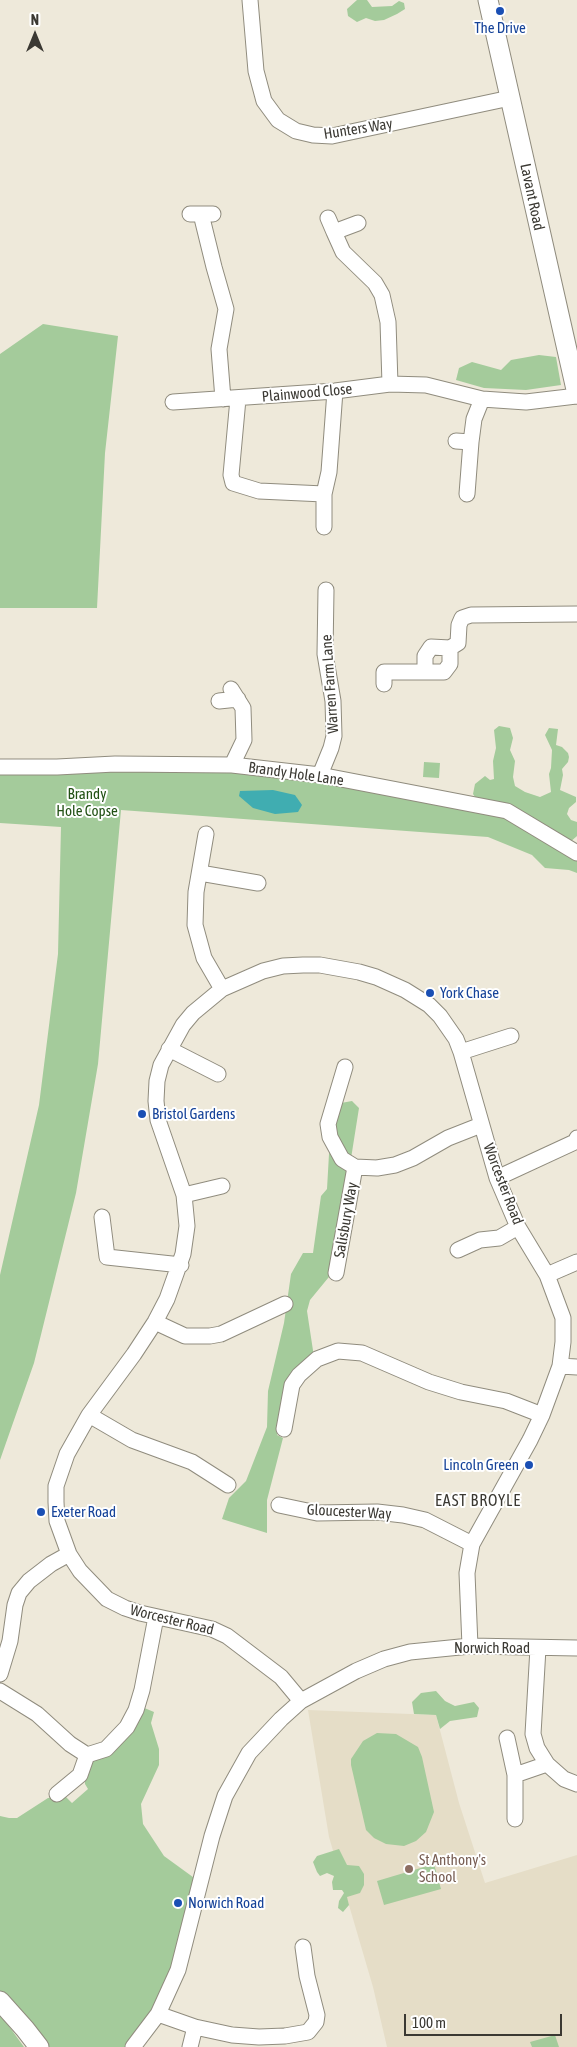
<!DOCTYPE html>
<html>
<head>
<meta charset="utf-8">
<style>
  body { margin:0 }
  #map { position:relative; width:577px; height:2047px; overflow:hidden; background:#eee9da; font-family:"Asap Condensed",sans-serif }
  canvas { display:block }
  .north { position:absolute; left:10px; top:10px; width:50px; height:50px; -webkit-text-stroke:4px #fff; paint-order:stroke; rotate:0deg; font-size:14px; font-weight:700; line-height:20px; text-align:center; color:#3b3933 }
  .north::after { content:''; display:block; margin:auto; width:18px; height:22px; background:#3b3933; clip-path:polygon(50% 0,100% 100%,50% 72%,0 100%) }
  .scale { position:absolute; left:404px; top:2014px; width:158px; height:22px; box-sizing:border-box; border:2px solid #3b3933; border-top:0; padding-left:6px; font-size:15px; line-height:18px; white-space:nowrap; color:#3b3933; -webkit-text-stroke:4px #fff; paint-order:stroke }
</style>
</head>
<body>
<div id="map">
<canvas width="577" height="2047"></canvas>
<div class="north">N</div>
<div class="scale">100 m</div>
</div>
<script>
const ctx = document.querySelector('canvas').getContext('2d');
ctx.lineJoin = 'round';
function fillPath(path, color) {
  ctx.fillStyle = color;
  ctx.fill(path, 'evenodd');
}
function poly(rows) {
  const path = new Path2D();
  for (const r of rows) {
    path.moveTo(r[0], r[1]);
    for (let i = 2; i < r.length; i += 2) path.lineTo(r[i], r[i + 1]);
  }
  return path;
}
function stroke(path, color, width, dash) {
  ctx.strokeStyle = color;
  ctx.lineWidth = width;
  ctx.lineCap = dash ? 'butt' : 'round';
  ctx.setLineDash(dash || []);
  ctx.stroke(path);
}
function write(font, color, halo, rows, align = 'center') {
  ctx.font = font + ' "Asap Condensed",sans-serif';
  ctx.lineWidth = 4;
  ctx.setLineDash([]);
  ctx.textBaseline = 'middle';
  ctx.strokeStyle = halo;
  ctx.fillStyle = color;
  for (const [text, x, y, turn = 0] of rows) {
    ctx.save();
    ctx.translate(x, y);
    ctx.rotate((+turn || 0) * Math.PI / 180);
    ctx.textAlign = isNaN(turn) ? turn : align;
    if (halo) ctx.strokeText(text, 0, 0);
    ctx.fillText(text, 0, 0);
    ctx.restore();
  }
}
fillPath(poly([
  [308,1710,436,1715,459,1803,485,1883,577,1855,577,2047,387,2047,373,1987,329,1837]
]), '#e5ddc7');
fillPath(poly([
  [357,0,367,0,372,7,392,6,399,1,404,3,405,9,397,14,384,20,375,21,366,18,357,22,348,16,347,9],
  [43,324,118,336,105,453,97,608,0,608,0,354],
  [539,355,556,357,561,385,526,390,484,388,456,380,459,368,472,362,501,370,511,360],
  [499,726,510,728,513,738,510,750,515,761,513,777,515,786,525,792,540,797,551,792,549,774,551,768,552,750,545,735,549,728,558,729,556,745,562,747,568,753,569,757,568,762,562,769,563,775,560,790,576,797,576,802,569,808,567,814,571,820,577,822,577,836,569,843,477,800,473,794,475,784,485,776,490,780,494,779,493,761,496,748,494,730],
  [424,762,440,763,439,778,423,777],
  [151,767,306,777,502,816,577,857,577,873,569,870,545,868,532,855,488,837,121,810,98,1064,76,1193,34,1363,0,1460,0,1275,39,1105,58,954,61,827,0,823,0,770],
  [352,1101,359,1108,333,1272,310,1300,307,1311,314,1357,282,1418,277,1435,283,1438,267,1500,267,1533,222,1519,229,1498,246,1481,267,1427,268,1391,284,1323,291,1274,303,1253,313,1253,321,1196,327,1189,329,1154,335,1124,341,1103],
  [436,1691,445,1701,455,1706,474,1702,479,1708,477,1717,450,1721,440,1729,436,1715,414,1714,412,1702,421,1693],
  [142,1707,154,1712,151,1723,159,1749,159,1765,141,1804,143,1824,164,1856,197,1880,174,1968,155,2011,126,2047,45,2047,0,1997,0,1816,9,1818,17,1818,48,1798,66,1797,72,1803,88,1789,85,1784,85,1777,92,1759],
  [377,1733,396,1734,418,1747,422,1757,434,1812,426,1832,416,1841,404,1846,386,1844,374,1838,366,1830,351,1765,351,1759,363,1741],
  [339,1849,347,1865,359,1866,364,1874,364,1885,360,1893,347,1897,349,1905,343,1912,338,1908,339,1901,344,1893,342,1890,333,1890,332,1882,334,1876,327,1873,320,1876,317,1872,313,1862,317,1856],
  [434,1864,441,1889,384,1905,377,1881],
  [0,2016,3,2018,24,2047,0,2047],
  [555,2035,559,2047,532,2047,530,2042]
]), '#a4cb9b');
fillPath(poly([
  [273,790,295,795,302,805,298,812,275,814,253,808,239,796,240,791]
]), '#40adb1');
const minor = poly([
  [250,0,256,71,264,101,278,120,296,131,313,135,332,136,510,98],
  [190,214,213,214],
  [201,214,214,267,226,309,219,349,223,399],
  [328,218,334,232],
  [358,223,334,232,343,252,375,283,382,295,388,322,390,384],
  [238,399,231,475,233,483,259,491,324,494,324,527],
  [173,402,335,391,390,384,426,385,482,399],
  [456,441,471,442,474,419,482,399,526,402,577,396],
  [324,494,329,472,335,391],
  [467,494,471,442],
  [425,671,425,656,431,647,450,648],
  [384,684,384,672,444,672,450,664,450,648,458,643,459,625,462,618,471,615,577,614],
  [231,689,243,708,244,740,232,765],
  [219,701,238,699],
  [0,767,57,767,115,764,232,765,320,775,507,811,577,853],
  [320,775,331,748,334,736,333,701,325,654,326,590],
  [206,834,196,892,195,925,204,958,222,989],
  [200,873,258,883],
  [169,1049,218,1074],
  [461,1052,511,1036],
  [345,1067,328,1124,330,1137,342,1159,355,1167,377,1168,395,1165,413,1158,448,1138,481,1125],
  [497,1178,577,1141,577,1138],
  [184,1195,222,1186],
  [102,1217,107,1257,181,1265],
  [458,1250,480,1240,499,1238,518,1227],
  [336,1273,355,1167],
  [547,1275,577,1262],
  [155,1322,185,1336,210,1336,221,1334,285,1304],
  [560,1366,577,1367],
  [89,1415,132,1440,192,1462,228,1485],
  [284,1429,292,1385,299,1375,317,1359,338,1351,362,1353,429,1382,461,1392,506,1401,542,1415],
  [279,1505,317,1513,377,1512,403,1515,425,1520,472,1544],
  [538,1648,533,1734,537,1748,547,1764,564,1779,577,1784],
  [0,1674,10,1641,15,1605,19,1593,29,1581,51,1564,69,1554],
  [0,1691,37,1714,70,1744,87,1755,106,1749,127,1727,136,1710,142,1690,156,1617],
  [301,1701,281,1677,227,1636,212,1629,140,1613,125,1608,107,1599,80,1571,69,1554,57,1521,56,1502,56,1486,67,1454,89,1415,134,1354,155,1322,167,1299,183,1254,187,1226,184,1195,158,1120,156,1101,157,1081,161,1065,183,1025,193,1013,222,989,263,971,283,966,303,965,320,965,359,972,376,977,405,990,429,1005,440,1016,456,1039,461,1052,497,1178,518,1227,547,1275,563,1318,563,1342,560,1366,542,1415,530,1440,472,1544,467,1573,470,1646],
  [507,1738,515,1775,515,1819],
  [515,1775,547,1764],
  [57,1794,80,1775,87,1755],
  [158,2014,195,2027,232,2035,259,2037,285,2036,308,2032,316,2022,317,2015,307,1976,303,1947],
  [133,2047,158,2014,178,1970,212,1836,225,1796,249,1753,281,1719,301,1701,356,1671,384,1659,410,1652,470,1646,577,1648],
  [190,2047,195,2027]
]);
const major = poly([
  [488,0,577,394],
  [0,2001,25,2029,39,2047]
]);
stroke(minor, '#908c7e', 17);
stroke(major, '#908c7e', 21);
stroke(minor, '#fff', 15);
stroke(major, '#fff', 19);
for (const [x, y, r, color] of [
  [500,11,5,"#1a4fb4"],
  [430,993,5,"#1a4fb4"],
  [142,1114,5,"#1a4fb4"],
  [529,1465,5,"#1a4fb4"],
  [41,1512,5,"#1a4fb4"],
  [409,1869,5,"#8d6e63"],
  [178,1903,5,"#1a4fb4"]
]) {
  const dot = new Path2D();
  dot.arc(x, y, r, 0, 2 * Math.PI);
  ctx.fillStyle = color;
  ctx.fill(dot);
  stroke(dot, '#fff', 2);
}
write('15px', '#164399', '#fff', [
  ["The Drive",500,28,"center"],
  ["York Chase",440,993],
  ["Bristol Gardens",152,1114],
  ["Lincoln Green",519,1465,"right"],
  ["Exeter Road",51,1512],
  ["Norwich Road",188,1903]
], 'left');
write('15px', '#3b3933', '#fff', [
  ["Hunters Way",358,129,-9],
  ["Lavant Road",532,197,78],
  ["Plainwood Close",307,393,-5],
  ["Warren Farm Lane",330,684,-94],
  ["Brandy Hole Lane",296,774,8],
  ["Worcester Road",503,1184,69],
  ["Salisbury Way",346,1220,-80],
  ["Gloucester Way",349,1512,3],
  ["Worcester Road",172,1620,14],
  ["Norwich Road",492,1648]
]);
write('15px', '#225115', '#fff', [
  ["Brandy",87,794],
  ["Hole Copse",87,811]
]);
write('15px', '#785e54', '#fff', [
  ["St Anthony's",419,1860],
  ["School",419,1877]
], 'left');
ctx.letterSpacing = '1px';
write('16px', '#3b3933', '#fff', [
  ["EAST BROYLE",478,1501]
]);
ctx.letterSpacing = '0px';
</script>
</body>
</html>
